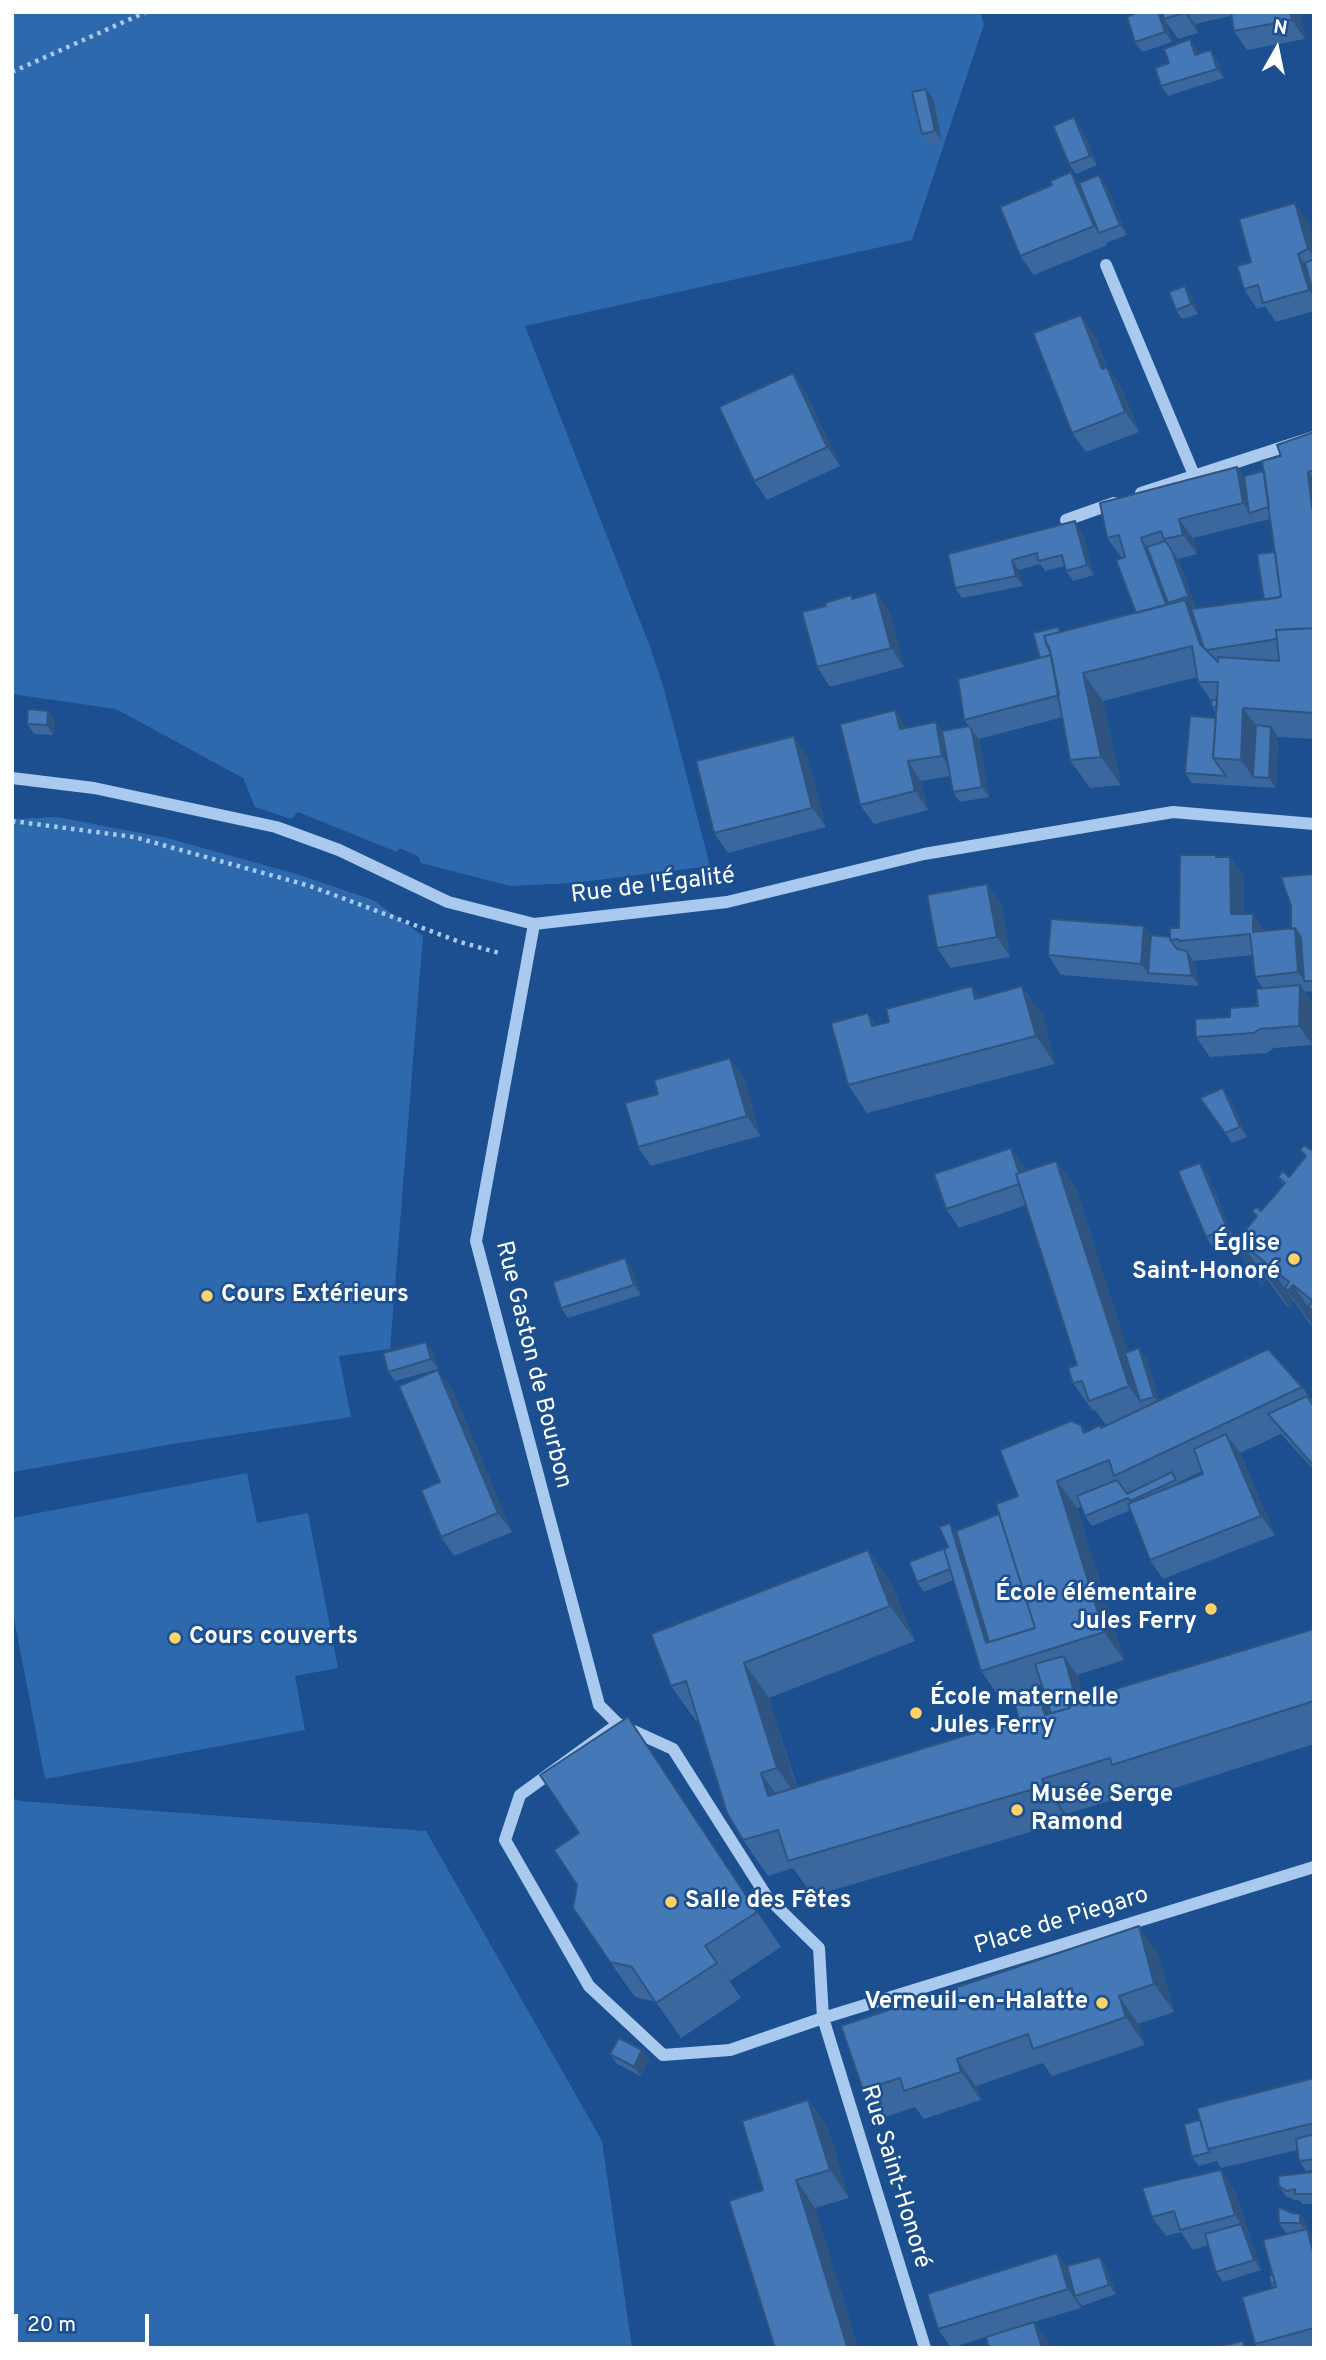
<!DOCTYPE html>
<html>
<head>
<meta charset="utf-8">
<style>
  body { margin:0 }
  #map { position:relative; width:1326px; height:2360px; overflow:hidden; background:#1b4f8f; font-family:Overpass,sans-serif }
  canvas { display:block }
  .frame { position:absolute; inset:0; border:14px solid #fff; pointer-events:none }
  .north { position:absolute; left:1242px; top:14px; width:70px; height:70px; -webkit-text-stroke:5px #1b4f8f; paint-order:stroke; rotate:9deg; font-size:19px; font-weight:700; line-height:28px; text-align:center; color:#fff }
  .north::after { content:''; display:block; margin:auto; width:24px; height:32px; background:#fff; clip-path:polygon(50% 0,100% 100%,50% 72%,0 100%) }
  .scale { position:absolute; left:14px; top:2314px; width:135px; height:32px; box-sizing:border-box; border:4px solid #fff; border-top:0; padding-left:9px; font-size:21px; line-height:24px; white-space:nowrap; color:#fff; -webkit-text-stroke:5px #1b4f8f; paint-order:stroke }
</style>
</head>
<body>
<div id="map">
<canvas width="1326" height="2360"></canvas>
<div class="frame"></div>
<div class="north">N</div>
<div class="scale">20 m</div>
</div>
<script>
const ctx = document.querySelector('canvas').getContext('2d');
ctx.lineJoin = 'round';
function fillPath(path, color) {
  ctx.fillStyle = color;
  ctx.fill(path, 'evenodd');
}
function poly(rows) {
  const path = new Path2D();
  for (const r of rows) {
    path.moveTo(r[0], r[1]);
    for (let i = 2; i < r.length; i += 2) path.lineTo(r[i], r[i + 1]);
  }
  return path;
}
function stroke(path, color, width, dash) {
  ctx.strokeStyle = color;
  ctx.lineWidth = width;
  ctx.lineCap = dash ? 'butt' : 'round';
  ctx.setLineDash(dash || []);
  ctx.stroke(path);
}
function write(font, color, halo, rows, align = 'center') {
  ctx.font = font + ' Overpass,sans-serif';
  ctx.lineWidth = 5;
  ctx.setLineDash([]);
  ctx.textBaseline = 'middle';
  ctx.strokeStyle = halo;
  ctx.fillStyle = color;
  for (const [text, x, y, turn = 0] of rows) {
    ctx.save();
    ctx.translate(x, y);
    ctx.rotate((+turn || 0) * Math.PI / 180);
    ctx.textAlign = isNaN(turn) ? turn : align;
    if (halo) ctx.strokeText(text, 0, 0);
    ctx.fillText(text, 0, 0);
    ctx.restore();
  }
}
fillPath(poly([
  [12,12,980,12,984,24,912,240,525,326,649,644,664,689,710,866,574,883,510,886,421,863,418,856,400,848,397,852,298,812,291,819,255,807,243,778,116,709,12,694],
  [57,817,167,838,293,873,373,900,423,936,390,1349,339,1356,351,1417,173,1444,12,1472,12,819],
  [247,1473,257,1523,308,1513,338,1668,295,1676,305,1730,45,1779,12,1608,12,1518],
  [12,1798,20,1801,426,1831,602,2141,632,2348,12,2347]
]), '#2e69ad');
stroke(poly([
  [12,72,146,12],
  [12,821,134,837,310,886,460,942,499,953]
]), '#a9c9ee', 4.5, [3.5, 5]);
stroke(poly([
  [1106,265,1194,475],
  [1141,493,1314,437],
  [1066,520,1114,503],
  [12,778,94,788,276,827,339,850,448,902,534,924,727,902,924,854,1173,812,1314,824],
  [534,924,476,1241,599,1705,618,1724],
  [618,1724,673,1749,767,1897,819,1948,823,2018,730,2050,663,2055,589,1986,505,1840,520,1795,618,1724],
  [925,2348,823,2018,1314,1867]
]), '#a9c9ee', 12);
fillPath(poly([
  [1162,12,1172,42,1142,52,1135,42],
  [1162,12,1300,12,1305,39,1247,50,1234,31,1231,16,1195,24,1198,33,1178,39,1164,19],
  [1190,39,1197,49,1198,54,1218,60,1224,78,1168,96,1161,86,1169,63],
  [933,98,942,141,929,144,922,134],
  [1081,127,1097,165,1076,174,1069,164],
  [1099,175,1106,185,1127,235,1106,243,1107,245,1034,275,1020,256,1079,183],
  [1309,223,1314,241,1314,311,1276,322,1265,306,1257,309,1244,289,1251,262],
  [1192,296,1198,314,1182,319,1176,310],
  [1094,334,1107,367,1121,386,1139,432,1086,452,1072,433],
  [806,393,840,466,767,500,754,481],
  [1314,432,1314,739,1278,737,1276,788,1192,783,1185,773,1216,718,1216,713,1212,707,1211,700,1198,682,1197,677,1103,701,1121,785,1090,788,1070,760,1063,717,979,739,989,797,960,802,953,792,950,776,921,781,928,810,874,824,860,805,907,728,936,722,942,731,969,726,964,720,1040,658,1033,633,1062,631,1136,613,1125,556,1121,557,1107,538,1237,467,1244,476,1264,471,1281,456],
  [1270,519,1275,552,1264,600,1196,608,1178,559,1197,554,1193,538],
  [1082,531,1094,575,1073,581,1066,571,1065,566,1045,571,1040,564,1019,570,1023,586,962,598,955,588,948,554],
  [876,592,890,612,904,667,830,687,817,667,826,606,851,595,854,599],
  [48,711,55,721,53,735,34,734,27,724],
  [807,755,826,827,728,853,714,833],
  [1217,857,1230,857,1244,877,1244,914,1253,914,1264,931,1291,929,1314,874,1314,991,1305,992,1314,1004,1312,1045,1274,1048,1267,1053,1210,1057,1196,1037,1230,1017,1258,1006,1263,988,1255,977,1252,955,1194,961,1199,986,1061,975,1048,955,1144,926,1151,935,1170,937,1179,928],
  [1001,903,1010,957,951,968,937,948],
  [972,986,980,998,1042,1014,1055,1064,867,1113,848,1085,868,1013,876,1025,889,1022],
  [744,1077,760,1136,651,1166,638,1147],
  [1200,1098,1230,1098,1247,1137,1232,1143],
  [1314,1147,1314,1326,1313,1326,1309,1323,1294,1301,1289,1307,1285,1304,1268,1280,1267,1279,1262,1285,1258,1281,1234,1246,1237,1242,1233,1237,1213,1247,1206,1237,1207,1173,1233,1236,1240,1237,1256,1217,1252,1211,1261,1211,1283,1185,1278,1177,1289,1177,1305,1157,1300,1150,1311,1150],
  [1011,1148,1024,1168,1025,1171,1056,1161,1076,1189,1128,1352,1146,1358,1159,1400,1302,1387,1314,1403,1314,1470,1281,1434,1240,1453,1275,1535,1163,1579,1150,1560,1131,1510,1092,1526,1085,1516,1081,1507,1077,1508,1124,1660,1077,1675,1083,1697,1100,1693,1314,1629,1314,1744,1137,1800,1133,1794,1066,1814,1068,1821,813,1896,793,1868,768,1876,743,1840,698,1720,696,1721,671,1686,868,1550,892,1585,915,1641,769,1698,797,1787,1019,1719,1038,1692,1049,1708,1042,1685,1000,1698,981,1671,954,1580,924,1592,917,1582,948,1547,950,1523,956,1531,999,1514,1018,1496,1081,1425,1086,1432,1106,1425,1095,1410,1093,1411,1073,1383,1077,1365,1026,1205,959,1228,946,1209],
  [1202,1471,1203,1474,1179,1484,1179,1482],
  [632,1268,641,1295,568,1318,561,1308],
  [433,1352,438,1369,395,1381,388,1372],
  [452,1389,512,1532,454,1556,441,1537,440,1482],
  [628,1717,652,1753,781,1947,730,1981,741,1998,681,2038,656,2002,635,1997,610,1962,577,1885,579,1833],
  [1158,1953,1174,2012,1138,2024,1145,2045,1052,2076,1043,2063,976,2086,981,2100,924,2119,915,2107,883,2118,863,2090],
  [610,2054,649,2060,641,2076,617,2064],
  [1314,2078,1314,2170,1306,2171,1299,2161,1297,2150,1221,2168,1217,2161,1199,2166,1192,2157,1200,2120],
  [808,2100,828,2128,849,2198,815,2208,858,2348,775,2348,763,2190],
  [1314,2172,1314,2204,1302,2204,1299,2200,1294,2200,1286,2196,1279,2186],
  [1234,2189,1261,2270,1223,2282,1216,2272,1208,2245,1193,2250,1181,2232,1166,2236,1152,2217],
  [1278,2207,1307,2224,1307,2229,1314,2239,1314,2348,1258,2348,1255,2344,1274,2288,1271,2284,1273,2275,1289,2233,1286,2233,1279,2223],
  [1100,2257,1106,2267,1116,2294,1082,2306,1079,2302,1081,2308,1034,2322,1048,2341,1049,2348,989,2348,986,2337,951,2348,938,2329,1067,2269]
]), '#3a679d');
fillPath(poly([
  [1158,12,1162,12,1172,42,1165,32],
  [1184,12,1187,12,1195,24,1198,33],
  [1290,12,1300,12,1305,39,1292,20],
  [1190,39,1197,49,1202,65,1195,55],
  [1211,50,1218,60,1224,78,1217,69],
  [926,89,933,98,942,141,935,131],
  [1074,117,1081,127,1097,165,1090,156],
  [1071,172,1085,192,1099,233,1107,245,1094,226],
  [1099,175,1106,185,1127,235,1120,225],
  [1295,203,1309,223,1314,241,1314,257,1308,249],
  [1298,254,1312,273,1314,279,1314,297,1309,290],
  [1185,286,1192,296,1198,314,1191,304],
  [1081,315,1094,334,1115,389,1102,369],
  [1107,367,1121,386,1139,432,1125,412],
  [793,373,806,393,840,466,827,447],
  [1237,467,1251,486,1249,513,1256,522,1243,503],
  [1308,472,1314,480,1314,510,1312,508],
  [1179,519,1193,538,1197,554,1183,535],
  [1075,521,1082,531,1094,575,1087,565],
  [1141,538,1154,557,1172,614,1166,604],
  [1171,549,1178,559,1199,616,1191,609,1186,597],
  [1012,560,1019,570,1023,586,1016,576],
  [876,592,890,612,904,667,891,648],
  [1185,600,1204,628,1205,651,1200,644],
  [1083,673,1103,701,1121,785,1101,757],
  [1243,708,1263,735,1253,777,1260,787,1241,760],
  [895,710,908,729,900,729],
  [48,711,55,721,53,735,47,725],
  [936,722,949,741,955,776,942,756],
  [1271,727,1278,737,1276,788,1269,778],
  [972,731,979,739,989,797,982,787],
  [794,736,807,755,826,827,812,808],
  [908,761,921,781,928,810,915,791],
  [1230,857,1244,877,1244,934,1231,914],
  [987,884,1001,903,1010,957,997,937],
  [1253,914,1266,933,1253,932],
  [1144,926,1158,945,1148,973,1141,964],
  [1295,928,1308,948,1304,981,1298,972],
  [1187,951,1194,961,1199,986,1192,976],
  [1300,985,1314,1004,1312,1045,1299,1026],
  [972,986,992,1014,975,999],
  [1022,986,1042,1014,1055,1064,1036,1036],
  [868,1013,887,1041,872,1026],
  [730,1058,744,1077,760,1136,747,1116],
  [1223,1088,1230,1098,1247,1137,1240,1127],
  [1011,1148,1024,1168,1035,1202,1022,1183],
  [1056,1161,1076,1189,1144,1400,1140,1401,1148,1414,1129,1386],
  [1200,1163,1207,1173,1234,1238,1227,1228],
  [1242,1244,1267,1279,1262,1285,1237,1250],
  [625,1258,632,1268,641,1295,634,1285],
  [1269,1266,1294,1301,1289,1307,1264,1272],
  [1293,1285,1314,1315,1313,1326,1288,1291],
  [426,1342,433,1352,438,1369,431,1359],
  [1139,1348,1146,1358,1161,1406,1154,1397],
  [438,1370,452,1389,512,1532,498,1513],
  [1226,1434,1240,1453,1275,1535,1261,1516],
  [1057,1481,1077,1508,1124,1660,1104,1632],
  [950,1523,969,1551,1001,1664,986,1643],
  [868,1550,892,1585,915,1641,890,1606],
  [1064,1656,1077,1675,1089,1716,1076,1699],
  [744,1663,769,1698,801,1803,777,1768],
  [1038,1692,1062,1727,1045,1715],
  [628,1717,652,1753,781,1947,757,1912],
  [761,1773,786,1808,768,1796],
  [1042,1779,1066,1814,1068,1821,1044,1786],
  [1139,1926,1158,1953,1174,2012,1154,1984],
  [705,1946,730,1981,741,1998,717,1963],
  [1119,1996,1138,2024,1145,2045,1126,2017],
  [642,2050,649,2060,641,2076,634,2067],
  [957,2059,976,2086,981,2100,961,2072],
  [808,2100,828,2128,849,2198,830,2170],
  [1221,2170,1234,2189,1261,2270,1254,2260,1241,2224,1235,2215],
  [796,2180,815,2208,858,2348,848,2348,847,2346],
  [1300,2214,1307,2224,1307,2233,1300,2223],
  [1307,2229,1314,2239,1314,2255],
  [1057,2253,1070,2273,1075,2296,1079,2302,1081,2308,1068,2289],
  [1100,2257,1106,2267,1116,2294,1109,2285],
  [1034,2322,1048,2341,1049,2348,1042,2348]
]), '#305480');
const building = poly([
  [1138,12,1158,12,1165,32,1135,42,1127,17,1138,12],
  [1162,12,1184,12,1185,13,1164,19,1162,12],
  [1231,12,1290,12,1292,20,1234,31,1231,12],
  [1190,39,1195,55,1211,50,1217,69,1161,86,1155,68,1169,63,1164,49,1190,39],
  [926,89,935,131,922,134,912,92,926,89],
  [1074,117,1090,156,1069,164,1053,126,1074,117],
  [1071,172,1094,226,1020,256,1000,207,1052,185,1050,181,1071,172],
  [1099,175,1120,225,1099,233,1079,183,1099,175],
  [1295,203,1308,249,1298,254,1309,290,1263,303,1258,285,1244,289,1237,266,1251,262,1239,219,1295,203],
  [1314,259,1314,294,1305,263,1314,259],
  [1185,286,1191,304,1176,310,1169,292,1185,286],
  [1081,315,1102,369,1107,367,1125,412,1072,433,1033,333,1081,315],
  [793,373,827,447,754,481,719,407,793,373],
  [1314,432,1314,470,1308,472,1312,508,1314,508,1314,628,1276,630,1277,639,1207,650,1204,648,1191,609,1281,597,1262,461,1281,456,1277,445,1314,432],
  [1237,467,1243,503,1179,519,1183,535,1164,539,1161,531,1141,538,1166,604,1186,597,1191,609,1185,600,1136,613,1116,560,1125,557,1119,535,1107,538,1100,503,1237,467],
  [1264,471,1269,507,1249,513,1244,476,1264,471],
  [1075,521,1087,565,1066,571,1062,555,1038,561,1037,553,1012,560,1016,576,955,588,948,554,1075,521],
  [1165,541,1171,549,1192,606,1186,597,1168,603,1147,547,1165,541],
  [1275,552,1281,597,1264,600,1257,554,1275,552],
  [876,592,891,648,817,667,802,612,826,606,825,603,851,595,852,599,876,592],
  [1185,600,1200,644,1218,662,1218,657,1279,661,1276,630,1314,628,1314,713,1243,708,1241,760,1213,758,1218,682,1198,682,1192,646,1083,673,1101,757,1070,760,1049,646,1047,646,1044,636,1185,600],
  [1058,627,1060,632,1044,636,1051,655,1040,658,1033,633,1058,627],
  [1051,655,1059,695,964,720,958,679,1051,655],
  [1211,700,1217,700,1217,707,1212,707,1211,700],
  [28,709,48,711,47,725,27,724,28,709],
  [895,710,900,729,936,722,942,756,908,761,915,791,860,805,840,724,895,710],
  [1190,716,1216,718,1213,758,1226,776,1185,773,1190,716],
  [1256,725,1271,727,1269,778,1253,777,1256,725],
  [969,726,972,731,982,787,953,792,942,731,969,726],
  [794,736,812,808,714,833,696,761,794,736],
  [1180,855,1216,855,1216,857,1230,857,1231,914,1253,914,1253,932,1295,928,1298,972,1255,977,1250,934,1179,941,1178,939,1170,940,1170,928,1179,928,1180,855],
  [1314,874,1314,981,1304,981,1301,938,1295,928,1291,929,1291,906,1281,877,1314,874],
  [987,884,997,937,937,948,927,895,987,884],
  [1051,919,1144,926,1141,964,1048,955,1051,919],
  [1151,935,1170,937,1170,940,1177,949,1187,951,1192,976,1148,973,1151,935],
  [1300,985,1299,1026,1260,1029,1253,1033,1196,1037,1195,1019,1230,1017,1230,1008,1258,1006,1256,989,1300,985],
  [972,986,975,999,1022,986,1036,1036,848,1085,831,1023,868,1013,872,1026,889,1022,886,1009,972,986],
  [730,1058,747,1116,638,1147,625,1103,658,1094,654,1080,730,1058],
  [1223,1088,1240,1127,1225,1133,1200,1098,1223,1088],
  [1304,1145,1311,1150,1314,1147,1314,1308,1312,1310,1308,1307,1313,1301,1293,1285,1288,1291,1285,1288,1289,1282,1269,1266,1264,1272,1260,1269,1265,1262,1242,1244,1237,1250,1234,1246,1238,1240,1233,1236,1235,1233,1240,1237,1257,1216,1252,1211,1256,1207,1261,1211,1285,1183,1278,1177,1283,1171,1289,1177,1306,1156,1300,1150,1304,1145],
  [1011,1148,1019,1173,1016,1174,1019,1184,946,1209,934,1174,1011,1148],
  [1056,1161,1129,1386,1089,1401,1082,1381,1073,1383,1068,1368,1077,1365,1016,1174,1056,1161],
  [1200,1163,1227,1228,1206,1237,1178,1171,1200,1163],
  [625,1258,634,1285,561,1308,553,1282,625,1258],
  [426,1342,431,1359,388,1372,383,1353,426,1342],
  [1139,1348,1154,1397,1140,1401,1125,1353,1139,1348],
  [1268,1349,1302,1387,1114,1476,1109,1460,1057,1481,1104,1632,981,1671,944,1549,948,1547,939,1527,950,1523,986,1643,1035,1628,996,1504,1018,1496,1000,1450,1071,1421,1081,1425,1084,1433,1100,1425,1101,1428,1268,1349],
  [438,1370,498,1513,441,1537,421,1490,440,1482,399,1386,438,1370],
  [1307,1396,1314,1407,1314,1466,1268,1414,1307,1396],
  [1226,1434,1261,1516,1150,1560,1128,1504,1203,1474,1194,1449,1226,1434],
  [1172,1472,1176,1480,1130,1501,1128,1498,1085,1516,1077,1496,1117,1480,1127,1494,1172,1472],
  [999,1514,1035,1628,989,1642,956,1531,999,1514],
  [948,1547,944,1549,950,1569,917,1582,909,1562,948,1547],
  [868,1550,890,1606,744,1663,777,1768,761,1773,768,1796,1019,1719,1013,1699,1038,1692,1045,1715,1070,1708,1069,1703,1314,1629,1314,1701,1112,1765,1110,1758,1042,1779,1044,1786,788,1861,778,1830,743,1840,727,1813,686,1681,671,1686,651,1634,868,1550],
  [1064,1656,1076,1699,1099,1692,1100,1694,1069,1703,1070,1708,1051,1713,1035,1664,1064,1656],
  [628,1717,757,1912,705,1946,717,1963,656,2003,632,1967,610,1962,573,1908,577,1885,554,1850,579,1833,540,1775,628,1717],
  [1139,1926,1154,1984,1119,1996,1126,2017,1033,2049,1028,2034,957,2059,961,2072,904,2091,900,2078,863,2090,841,2026,1139,1926],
  [619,2038,642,2050,634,2067,610,2054,619,2038],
  [1314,2078,1314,2123,1208,2149,1197,2108,1314,2078],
  [808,2100,830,2170,796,2180,847,2346,843,2348,775,2348,729,2201,763,2190,742,2121,808,2100],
  [1200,2120,1208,2149,1210,2152,1192,2157,1184,2124,1200,2120],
  [1314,2134,1314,2159,1299,2161,1296,2139,1314,2134],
  [1221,2170,1235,2215,1180,2230,1174,2211,1152,2217,1142,2188,1221,2170],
  [1314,2172,1314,2194,1295,2194,1295,2189,1287,2191,1279,2186,1278,2176,1314,2172],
  [1278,2207,1292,2213,1300,2214,1300,2223,1279,2223,1278,2207],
  [1241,2224,1254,2260,1216,2272,1205,2234,1241,2224],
  [1307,2229,1314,2255,1314,2328,1255,2344,1242,2297,1276,2287,1263,2240,1307,2229],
  [1057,2253,1068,2289,938,2329,927,2294,1057,2253],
  [1100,2257,1109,2285,1075,2296,1067,2266,1100,2257],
  [1273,2275,1275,2283,1271,2284,1269,2276,1273,2275],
  [1034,2322,1042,2348,989,2348,986,2337,1034,2322],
  [1243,2341,1245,2348,1222,2348,1222,2346,1243,2341]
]);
fillPath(building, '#4478b7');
stroke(building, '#305480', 2);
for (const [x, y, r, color] of [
  [1294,1259,7,"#ffd166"],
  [207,1296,7,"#ffd166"],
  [1211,1609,7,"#ffd166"],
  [175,1638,7,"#ffd166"],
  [916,1713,7,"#ffd166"],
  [1017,1810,7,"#ffd166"],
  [671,1902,7,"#ffd166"],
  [1102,2003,7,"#ffd166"]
]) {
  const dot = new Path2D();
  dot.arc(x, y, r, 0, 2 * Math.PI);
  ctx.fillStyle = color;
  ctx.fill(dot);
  stroke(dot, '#1b4f8f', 2.5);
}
write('24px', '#fff', '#1b4f8f', [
  ["Rue de l'Égalité",653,887,-7],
  ["Rue Gaston de Bourbon",532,1365,76],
  ["Place de Piegaro",1062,1922,-17],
  ["Rue Saint-Honoré",894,2177,73]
]);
write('bold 24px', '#fff', '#1b4f8f', [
  ["Église",1280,1245,"right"],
  ["Saint-Honoré",1280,1273,"right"],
  ["Cours Extérieurs",221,1296],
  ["École élémentaire",1197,1595,"right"],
  ["Jules Ferry",1197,1623,"right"],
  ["Cours couverts",189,1638],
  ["École maternelle",930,1699],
  ["Jules Ferry",930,1727],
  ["Musée Serge",1031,1796],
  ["Ramond",1031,1824],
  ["Salle des Fêtes",685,1902],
  ["Verneuil-en-Halatte",1088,2003,"right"]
], 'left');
</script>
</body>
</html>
